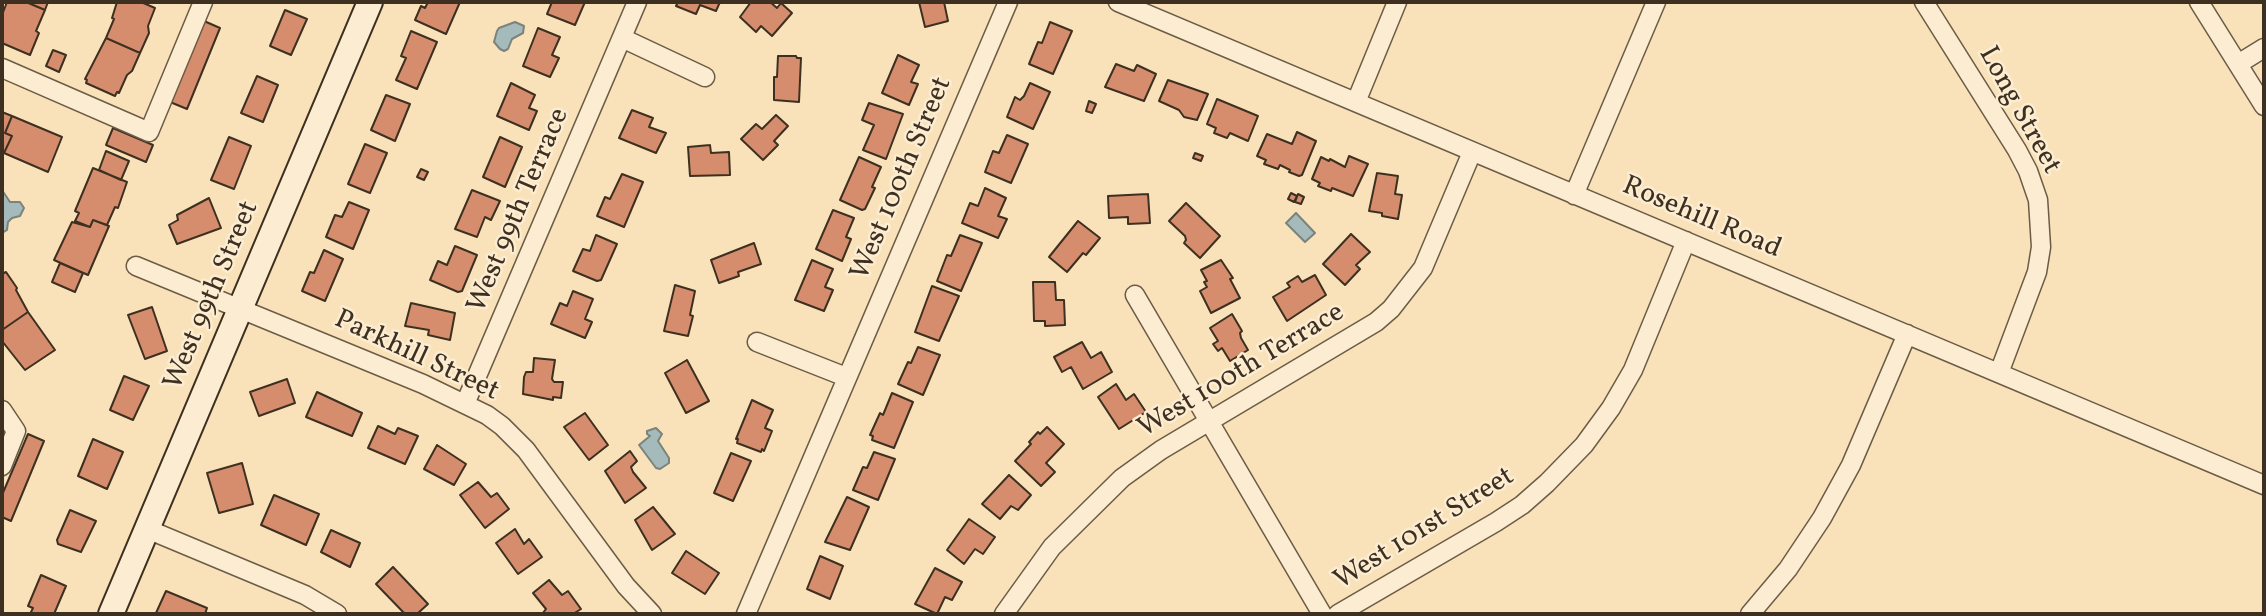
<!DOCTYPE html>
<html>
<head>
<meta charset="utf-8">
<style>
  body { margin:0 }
  #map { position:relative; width:2266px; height:616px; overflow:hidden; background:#f9e2b9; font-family:Vollkorn,serif }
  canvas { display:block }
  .frame { position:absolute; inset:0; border:4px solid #3d3020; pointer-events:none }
</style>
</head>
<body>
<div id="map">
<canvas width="2266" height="616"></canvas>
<div class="frame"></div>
</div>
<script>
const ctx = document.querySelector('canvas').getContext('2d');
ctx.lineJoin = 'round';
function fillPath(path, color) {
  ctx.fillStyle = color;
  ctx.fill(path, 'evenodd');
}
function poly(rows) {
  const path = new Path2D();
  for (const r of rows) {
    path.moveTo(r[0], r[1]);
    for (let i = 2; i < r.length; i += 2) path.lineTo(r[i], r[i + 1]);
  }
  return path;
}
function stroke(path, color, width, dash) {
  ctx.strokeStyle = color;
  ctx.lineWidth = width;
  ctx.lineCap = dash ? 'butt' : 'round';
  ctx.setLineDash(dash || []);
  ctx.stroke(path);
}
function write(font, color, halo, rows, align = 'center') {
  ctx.font = font + ' Vollkorn,serif';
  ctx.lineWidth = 5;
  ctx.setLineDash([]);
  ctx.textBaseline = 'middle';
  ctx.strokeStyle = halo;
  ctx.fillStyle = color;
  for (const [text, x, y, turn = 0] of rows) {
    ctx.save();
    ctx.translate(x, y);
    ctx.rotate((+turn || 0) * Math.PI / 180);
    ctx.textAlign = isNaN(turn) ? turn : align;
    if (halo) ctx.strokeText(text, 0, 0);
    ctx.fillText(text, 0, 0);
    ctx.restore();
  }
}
const water = poly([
  [515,22,524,26,523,33,512,39,508,49,504,51,500,49,494,42,497,31,499,28,515,22],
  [2,190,10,202,20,202,24,208,20,216,12,218,8,222,7,230,2,233,2,190],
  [1296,213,1315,233,1305,242,1286,223,1296,213],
  [656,428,662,434,658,441,669,458,669,463,660,469,656,468,639,445,650,436,647,434,647,431,656,428]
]);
fillPath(water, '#a4babb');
stroke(water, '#7b837d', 2);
const building = poly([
  [7,2,26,2,45,10,36,31,39,33,30,55,2,43,2,15,7,2],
  [26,2,48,2,45,10,26,2],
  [117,2,141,2,155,8,148,26,149,33,140,53,106,38,114,19,112,18,117,2],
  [428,2,460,2,446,34,415,20,421,6,425,8,428,2],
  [552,2,585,2,575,25,547,14,552,2],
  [678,2,720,2,716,11,700,5,696,14,676,6,678,2],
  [751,2,770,2,777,8,781,3,792,13,772,36,761,26,756,32,740,17,751,2],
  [919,2,944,2,948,21,925,27,919,2],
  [285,10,307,19,291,55,270,46,285,10],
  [204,21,220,28,187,109,170,102,204,21],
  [1050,22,1072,31,1053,74,1029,64,1038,42,1042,43,1050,22],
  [538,28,560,37,552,55,559,58,550,77,523,66,538,28],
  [411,31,437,42,417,89,396,80,406,58,401,56,411,31],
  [106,38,140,53,132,71,127,75,119,93,117,92,115,96,86,83,87,80,85,79,106,38],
  [53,50,66,55,59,72,46,66,53,50],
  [898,55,919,65,911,82,918,84,909,105,882,93,898,55],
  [778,56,796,56,797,58,801,58,799,102,774,100,774,77,777,77,778,56],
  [1116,64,1134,71,1137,65,1156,74,1144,101,1105,87,1116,64],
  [257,76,278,85,263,122,241,113,257,76],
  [1168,80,1208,94,1197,120,1184,117,1179,110,1159,101,1168,80],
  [511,83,535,95,529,108,537,111,529,130,497,116,511,83],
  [1030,83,1050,92,1033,129,1007,117,1015,97,1020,100,1024,96,1030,83],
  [386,95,410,104,395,141,371,130,386,95],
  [1217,99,1258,116,1248,141,1230,133,1227,138,1214,133,1216,128,1207,124,1217,99],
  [1089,101,1096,104,1092,113,1086,111,1089,101],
  [869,103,903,114,886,159,863,150,874,125,862,120,869,103],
  [632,110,653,118,649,127,666,133,656,153,619,138,632,110],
  [2,112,12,116,5,133,12,136,4,153,2,152,2,112],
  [776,115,788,126,774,141,778,145,763,160,741,139,756,124,762,129,776,115],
  [12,116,62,137,48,172,4,153,12,136,5,133,12,116],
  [113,128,153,145,146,162,106,145,113,128],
  [1297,132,1316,141,1302,175,1299,176,1289,172,1290,170,1280,165,1278,169,1264,164,1266,160,1257,156,1267,134,1292,144,1297,132],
  [1007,135,1028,144,1011,183,985,172,993,151,999,153,1007,135],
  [229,137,251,146,234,189,211,180,229,137],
  [500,137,522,147,505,187,483,177,500,137],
  [365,144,387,153,370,193,348,184,365,144],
  [710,145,711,153,729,152,730,175,690,176,688,147,710,145],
  [106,151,129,161,121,180,99,170,106,151],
  [1195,153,1203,156,1201,161,1193,158,1195,153],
  [1349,156,1368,164,1353,196,1332,188,1331,191,1318,186,1320,183,1312,179,1321,157,1329,161,1330,159,1345,167,1349,156],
  [859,157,881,167,872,187,875,188,865,209,862,210,840,200,859,157],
  [93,168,127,182,118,208,115,207,107,225,93,220,90,227,75,221,79,213,75,211,93,168],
  [421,169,428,172,424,180,417,177,421,169],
  [1377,173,1398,176,1395,194,1402,195,1398,219,1382,216,1382,213,1369,211,1377,173],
  [622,174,643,182,624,227,597,216,605,197,610,199,622,174],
  [985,188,1006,198,998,216,1007,219,998,238,962,223,970,203,978,206,985,188],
  [472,190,500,201,491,220,485,217,477,237,455,229,472,190],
  [1291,193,1297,196,1294,202,1288,199,1291,193],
  [1148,194,1150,223,1128,224,1128,217,1109,218,1108,196,1148,194],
  [1298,194,1304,197,1301,204,1295,202,1298,194],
  [209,198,221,228,177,244,169,225,178,220,177,215,209,198],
  [349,202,369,210,353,249,326,237,335,215,342,217,349,202],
  [1186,203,1220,236,1200,258,1184,243,1186,240,1185,236,1169,221,1186,203],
  [833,210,854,218,846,237,851,239,842,261,816,249,833,210],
  [93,220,109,226,88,275,54,260,72,222,90,227,93,220],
  [1078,221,1100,238,1086,255,1083,253,1067,272,1049,257,1078,221],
  [1351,234,1370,252,1356,265,1360,269,1345,285,1323,264,1351,234],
  [596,235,617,244,601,280,597,281,573,271,583,249,590,251,596,235],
  [960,235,982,243,961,291,937,281,947,255,951,256,960,235],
  [754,243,761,264,738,272,739,276,719,283,711,260,754,243],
  [455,246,477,255,462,291,458,292,430,280,438,261,447,265,455,246],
  [324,250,343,259,325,301,302,291,310,272,314,273,324,250],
  [812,260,833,269,825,287,833,290,824,311,795,300,812,260],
  [1221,260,1233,278,1230,279,1240,298,1211,313,1200,291,1207,287,1204,282,1207,281,1201,270,1221,260],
  [60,263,83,273,75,292,52,282,60,263],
  [6,272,17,288,16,290,28,312,2,330,2,274,6,272],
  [1315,275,1326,295,1287,321,1273,297,1290,287,1287,283,1298,276,1302,282,1315,275],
  [1033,282,1055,282,1056,300,1064,300,1065,325,1045,326,1045,321,1034,321,1033,282],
  [675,285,695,291,690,315,693,316,688,336,664,331,675,285],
  [932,286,959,296,939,341,915,332,932,286],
  [573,291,593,299,585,319,592,322,585,338,551,324,560,303,567,306,573,291],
  [411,303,455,313,450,340,428,335,429,330,405,326,411,303],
  [152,307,167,351,145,359,128,315,152,307],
  [28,312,55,350,25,370,2,341,2,330,28,312],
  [1232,314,1242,331,1240,333,1241,338,1248,350,1230,361,1222,348,1218,351,1213,344,1218,341,1210,328,1232,314],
  [1082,342,1091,358,1101,352,1112,372,1083,389,1071,367,1062,372,1054,357,1082,342],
  [918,347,940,355,923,395,898,384,908,362,911,363,918,347],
  [534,358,555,360,552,379,554,382,563,382,561,398,553,397,553,400,523,394,524,377,526,372,533,372,534,358],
  [687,360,709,401,686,413,665,373,687,360],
  [124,376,149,386,133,420,110,410,124,376],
  [287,379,295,403,259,416,250,392,287,379],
  [1116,384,1126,400,1134,394,1146,412,1119,429,1098,397,1116,384],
  [317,392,362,413,352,436,306,417,317,392],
  [892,393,913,402,894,448,872,440,873,436,870,435,880,413,883,415,892,393],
  [752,400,773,410,765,428,772,431,764,451,762,449,761,452,737,443,738,439,736,439,752,400],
  [585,413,608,445,589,460,564,427,585,413],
  [378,426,395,434,398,428,418,436,405,464,368,448,378,426],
  [1047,427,1064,444,1046,463,1055,472,1041,486,1015,461,1031,444,1029,442,1038,432,1040,434,1047,427],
  [28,434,44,441,11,521,2,517,2,495,28,434],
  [93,439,123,452,107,489,78,476,93,439],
  [437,445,466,464,454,485,424,469,437,445],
  [630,451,637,461,631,467,633,472,646,488,625,503,605,471,630,451],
  [874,452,895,459,878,500,853,490,863,467,867,468,874,452],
  [731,453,751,461,733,501,714,493,731,453],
  [242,463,253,504,219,513,207,473,242,463],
  [1009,475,1031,495,1018,510,1011,506,1000,519,982,504,1009,475],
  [478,482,491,497,497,493,509,509,485,528,460,495,478,482],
  [274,495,319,514,306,545,261,525,274,495],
  [847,497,869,507,850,550,825,542,847,497],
  [653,507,675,534,652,550,635,520,653,507],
  [70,510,96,521,81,552,58,544,57,540,70,510],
  [969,519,995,537,983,554,975,549,964,564,947,550,969,519],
  [515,529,524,544,529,539,542,557,518,574,496,543,515,529],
  [331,530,360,543,350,567,321,552,331,530],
  [686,551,719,573,705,594,672,573,686,551],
  [820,556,843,566,830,599,807,589,820,556],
  [393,567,428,604,417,614,405,614,376,584,393,567],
  [935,568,962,582,952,600,945,597,937,614,915,604,935,568],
  [41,575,66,586,54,614,30,614,33,608,28,606,41,575],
  [549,580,562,595,568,591,581,609,573,614,542,614,546,609,533,593,549,580],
  [166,591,207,608,205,614,156,613,166,591]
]);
fillPath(building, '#d58d6d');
stroke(building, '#3d3020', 2);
const street = poly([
  [1118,2,2264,485],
  [1924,2,2017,150,2028,171,2038,200,2041,247,2037,272,1999,373],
  [2199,2,2264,106],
  [622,38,705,77],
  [2238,64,2264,48],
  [2,68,149,132,203,2],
  [1356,102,1397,2],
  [1574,195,1656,2],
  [136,266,423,384,487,415,502,426,526,450,626,586,652,614],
  [1135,295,1322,614],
  [757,342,846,377],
  [465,404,637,2],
  [2,410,16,431,2,466],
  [147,529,305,595,337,614],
  [746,614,1008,2],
  [1004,614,1052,547,1122,478,1161,450,1334,347,1376,322,1391,309,1423,268,1472,152],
  [1338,614,1496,522,1522,505,1547,483,1584,445,1611,408,1633,370,1686,241],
  [1750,614,1788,569,1822,518,1851,465,1907,334]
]);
const secondary = poly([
  [111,614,370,2]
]);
stroke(street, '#6c5c46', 21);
stroke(secondary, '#3d3020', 28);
stroke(street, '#fbecd2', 18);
stroke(secondary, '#fbecd2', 24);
write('28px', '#3d3020', '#fbecd2', [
  ["Long Street",2018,111,61],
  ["West 100th Street",903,179,-67],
  ["West 99th Terrace",520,211,-67],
  ["Rosehill Road",1701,219,23],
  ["West 99th Street",213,296,-67],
  ["Parkhill Street",416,357,25],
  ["West 100th Terrace",1242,372,-31],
  ["West 101st Street",1425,530,-32]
]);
</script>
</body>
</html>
